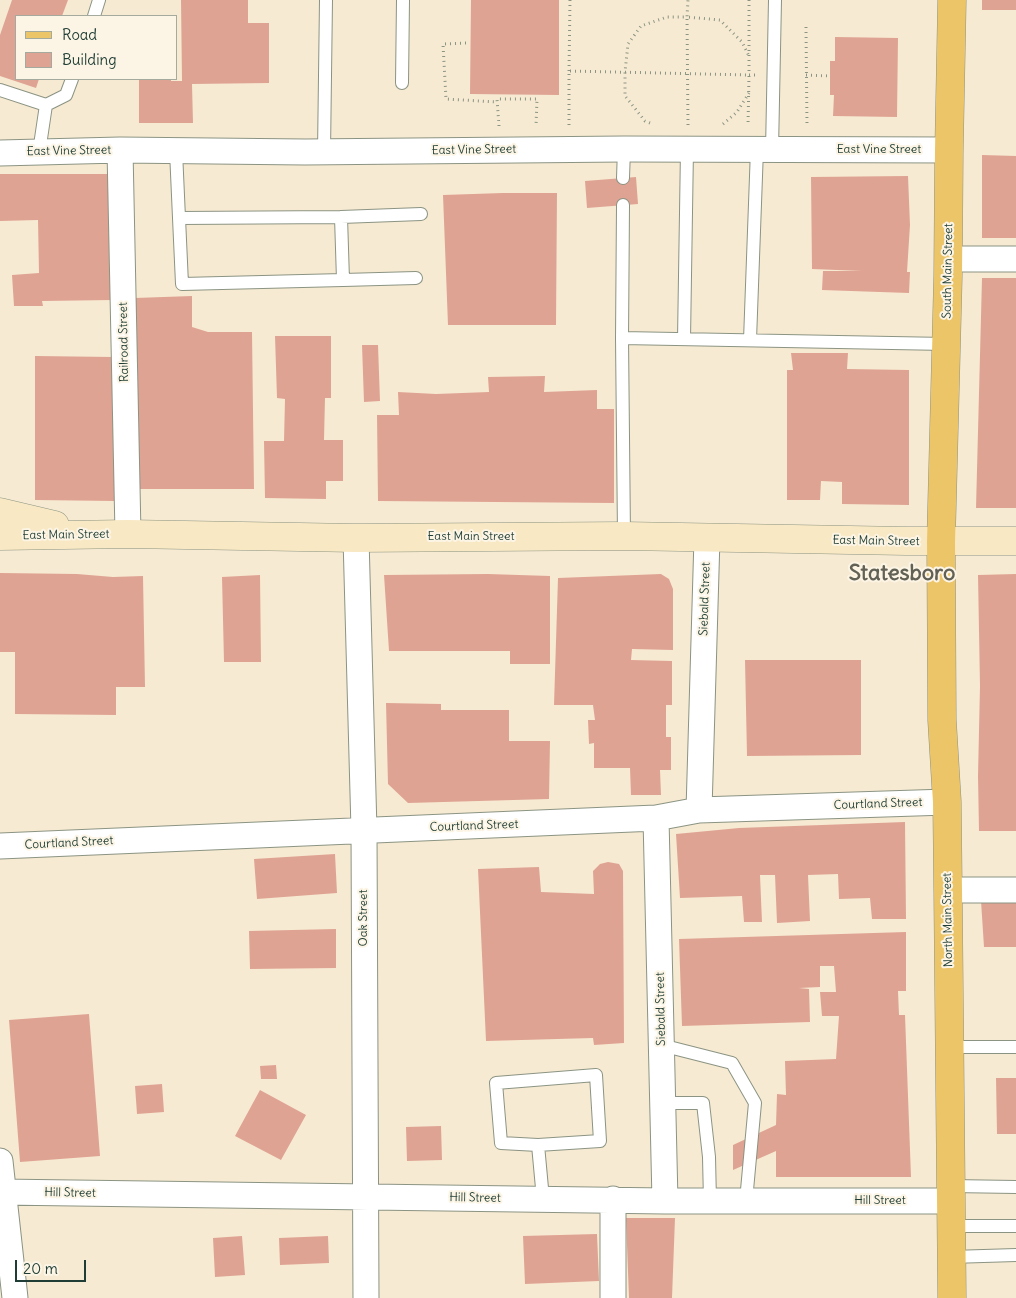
<!DOCTYPE html>
<html>
<head>
<meta charset="utf-8">
<style>
  body { margin:0 }
  #map { position:relative; width:1016px; height:1298px; overflow:hidden; background:#f7ead2; font-family:Delius,sans-serif }
  canvas { display:block }
  .legend { position:absolute; left:15px; top:15px; width:162px; height:65px; box-sizing:border-box; background:#fcf5e5; border:1px solid #a4ab9e; margin:0; padding:6px 9px; list-style:none; font-size:15px; color:#1f3d34 }
  .legend li { display:flex; align-items:center; gap:10px; height:25px }
  .legend b { width:25px; border:1px solid #a4ab9e }
  .scale { position:absolute; left:15px; top:1260px; width:71px; height:22px; box-sizing:border-box; border:2px solid #1f3d34; border-top:0; padding-left:6px; font-size:15px; line-height:18px; white-space:nowrap; color:#1f3d34; -webkit-text-stroke:4px #fcf5e5; paint-order:stroke }
</style>
</head>
<body>
<div id="map">
<canvas width="1016" height="1298"></canvas>
<ul class="legend">
<li><b style="height:6px;background:#edc569"></b>Road</li>
<li><b style="height:14px;background:#dfa393"></b>Building</li>
</ul>
<div class="scale">20 m</div>
</div>
<script>
const ctx = document.querySelector('canvas').getContext('2d');
ctx.lineJoin = 'round';
function fillPath(path, color) {
  ctx.fillStyle = color;
  ctx.fill(path, 'evenodd');
}
function poly(rows) {
  const path = new Path2D();
  for (const r of rows) {
    path.moveTo(r[0], r[1]);
    for (let i = 2; i < r.length; i += 2) path.lineTo(r[i], r[i + 1]);
  }
  return path;
}
function stroke(path, color, width, dash) {
  ctx.strokeStyle = color;
  ctx.lineWidth = width;
  ctx.lineCap = dash ? 'butt' : 'round';
  ctx.setLineDash(dash || []);
  ctx.stroke(path);
}
function write(font, color, halo, rows, align = 'center') {
  ctx.font = font + ' Delius,sans-serif';
  ctx.lineWidth = 4;
  ctx.setLineDash([]);
  ctx.textBaseline = 'middle';
  ctx.strokeStyle = halo;
  ctx.fillStyle = color;
  for (const [text, x, y, turn = 0] of rows) {
    ctx.save();
    ctx.translate(x, y);
    ctx.rotate((+turn || 0) * Math.PI / 180);
    ctx.textAlign = isNaN(turn) ? turn : align;
    if (halo) ctx.strokeText(text, 0, 0);
    ctx.fillText(text, 0, 0);
    ctx.restore();
  }
}
fillPath(poly([
  [12,0,68,0,62,16,16,16,16,79,39,79,36,88,0,76,0,35],
  [181,0,248,0,248,23,269,23,269,83,192,84,193,123,139,123,139,79,171,79,171,81,182,81],
  [471,0,559,0,559,95,470,94],
  [982,0,1016,0,1016,10,982,10],
  [835,37,898,38,897,117,833,116,834,95,830,95,830,61,835,61],
  [982,155,1016,156,1016,238,982,238],
  [0,174,112,174,113,300,42,301,43,306,14,306,12,275,39,273,38,220,0,221],
  [908,176,910,225,907,272,910,272,909,293,822,290,823,271,862,271,812,269,811,177],
  [636,177,638,204,587,208,585,181],
  [503,193,557,193,556,325,448,325,443,195],
  [982,278,1016,278,1016,508,976,508],
  [192,296,192,327,208,332,252,332,254,489,139,489,135,298],
  [275,336,331,336,331,398,325,398,324,440,343,440,343,481,326,481,326,499,265,498,264,441,284,441,285,399,277,398],
  [362,345,378,345,380,401,364,402],
  [791,353,848,353,847,369,909,370,909,505,842,504,842,482,821,481,820,500,787,500,787,370,793,370],
  [35,356,113,357,115,501,35,500],
  [545,376,544,392,597,390,597,409,614,409,614,503,378,501,377,415,399,415,398,392,436,394,489,392,488,377],
  [0,573,77,574,113,577,143,576,145,687,116,687,116,715,15,714,15,652,0,652],
  [488,574,550,576,550,664,510,664,510,651,389,651,384,575],
  [661,574,669,579,673,589,673,650,632,649,631,660,672,661,672,705,666,705,666,737,671,737,671,770,660,770,661,795,631,795,630,768,594,768,594,743,589,744,588,720,595,720,593,705,554,705,558,578],
  [1016,574,1016,831,979,831,978,776,980,686,978,575],
  [260,575,261,662,224,662,222,577],
  [745,660,861,660,861,755,747,756],
  [386,703,441,704,441,710,509,710,509,741,550,741,549,799,408,803,388,784],
  [905,822,906,919,872,919,870,898,839,899,838,874,808,875,810,921,777,923,775,875,760,875,762,922,744,922,742,896,680,898,676,834,739,828],
  [335,854,337,893,257,899,254,859],
  [608,862,619,864,623,871,624,1043,594,1045,593,1038,486,1041,478,869,539,867,541,892,594,894,593,871,600,864],
  [981,901,1016,902,1016,947,984,947],
  [336,929,336,968,250,969,249,931],
  [906,932,906,991,898,991,899,1015,905,1015,911,1177,776,1177,776,1151,733,1170,733,1145,776,1125,777,1094,786,1095,785,1061,836,1059,839,1016,822,1016,820,992,836,992,834,966,820,966,820,987,799,988,809,989,810,1022,682,1026,679,939],
  [89,1014,100,1156,20,1162,9,1020],
  [276,1065,277,1079,261,1079,260,1066],
  [996,1078,1016,1078,1016,1134,997,1134],
  [162,1084,164,1112,137,1114,135,1086],
  [260,1090,306,1115,281,1160,235,1136],
  [441,1126,442,1160,407,1161,406,1127],
  [626,1218,675,1218,672,1298,629,1298],
  [597,1234,599,1281,525,1284,523,1236],
  [242,1236,245,1275,215,1277,213,1238],
  [328,1236,329,1263,280,1265,279,1238]
]), '#dfa393');
const lane = poly([
  [94,16,99,0],
  [402,83,403,0],
  [0,90,46,105],
  [772,150,775,0],
  [176,151,179,218,182,284,343,280,341,217,179,218],
  [39,152,46,105,66,95,72,79],
  [324,152,326,0],
  [623,178,624,149],
  [623,205,622,338,624,536],
  [341,217,421,214],
  [343,280,416,278],
  [622,338,946,344],
  [684,339,687,149],
  [750,340,757,149],
  [661,1045,732,1063,755,1103,746,1201],
  [950,1047,1016,1047],
  [663,1103,703,1103,709,1157,710,1201],
  [538,1145,501,1143,496,1083,596,1075,600,1141,538,1145,543,1199],
  [951,1186,1016,1187],
  [951,1226,1016,1226],
  [951,1257,1016,1255]
]);
const street = poly([
  [120,150,128,534],
  [0,153,120,150,305,152,624,149,949,150],
  [948,259,1016,259],
  [356,538,364,830,366,1298],
  [699,810,707,538],
  [656,818,665,1201],
  [0,846,656,818,699,810,947,802],
  [948,890,1016,890],
  [0,1161,15,1298],
  [0,1192,665,1201,951,1201],
  [613,1298,613,1199]
]);
const secondary = poly([
  [0,512,55,525],
  [0,536,128,534,356,538,624,536,906,541,1016,541]
]);
const primary = poly([
  [952,1298,948,890,947,802,942,720,941,542,948,276,949,150,952,0]
]);
stroke(lane, '#8b9483', 14);
stroke(street, '#8b9483', 27);
stroke(secondary, '#8b9483', 29);
stroke(primary, '#8b9483', 29);
stroke(poly([
  [749,0,749,75,757,75],
  [806,27,807,126],
  [466,43,443,44,446,99,497,102],
  [569,71,570,0],
  [806,75,830,76],
  [650,123,645,121,625,96,625,72,628,44,641,26,667,17,687,17,688,0],
  [723,124,737,112,749,93],
  [569,125,569,71,749,75,748,126],
  [688,125,687,17,720,20,742,42,749,56],
  [499,126,497,99,537,99,536,126]
]), '#8b9483', 3, [1, 4]);
stroke(lane, '#fff', 12);
stroke(street, '#fff', 25);
stroke(secondary, '#f8e8c3', 28);
stroke(primary, '#edc569', 28);
write('12px', '#1f3d34', '#fcf5e5', [
  ["East Vine Street",474,150,-1],
  ["East Vine Street",879,150],
  ["East Vine Street",69,151,-1],
  ["South Main Street",948,271,-89],
  ["Railroad Street",124,342,-91],
  ["East Main Street",66,535,-1],
  ["East Main Street",471,537],
  ["East Main Street",876,541,1],
  ["Siebald Street",705,599,-88],
  ["Courtland Street",878,804,-2],
  ["Courtland Street",474,826,-2],
  ["Courtland Street",69,843,-3],
  ["Oak Street",364,918,-90],
  ["North Main Street",948,920,-91],
  ["Siebald Street",661,1009,-91],
  ["Hill Street",70,1193,1],
  ["Hill Street",475,1198,1],
  ["Hill Street",880,1201]
]);
write('bold 22px', '#626155', '#fcf5e5', [
  ["Statesboro",902,574]
]);
</script>
</body>
</html>
